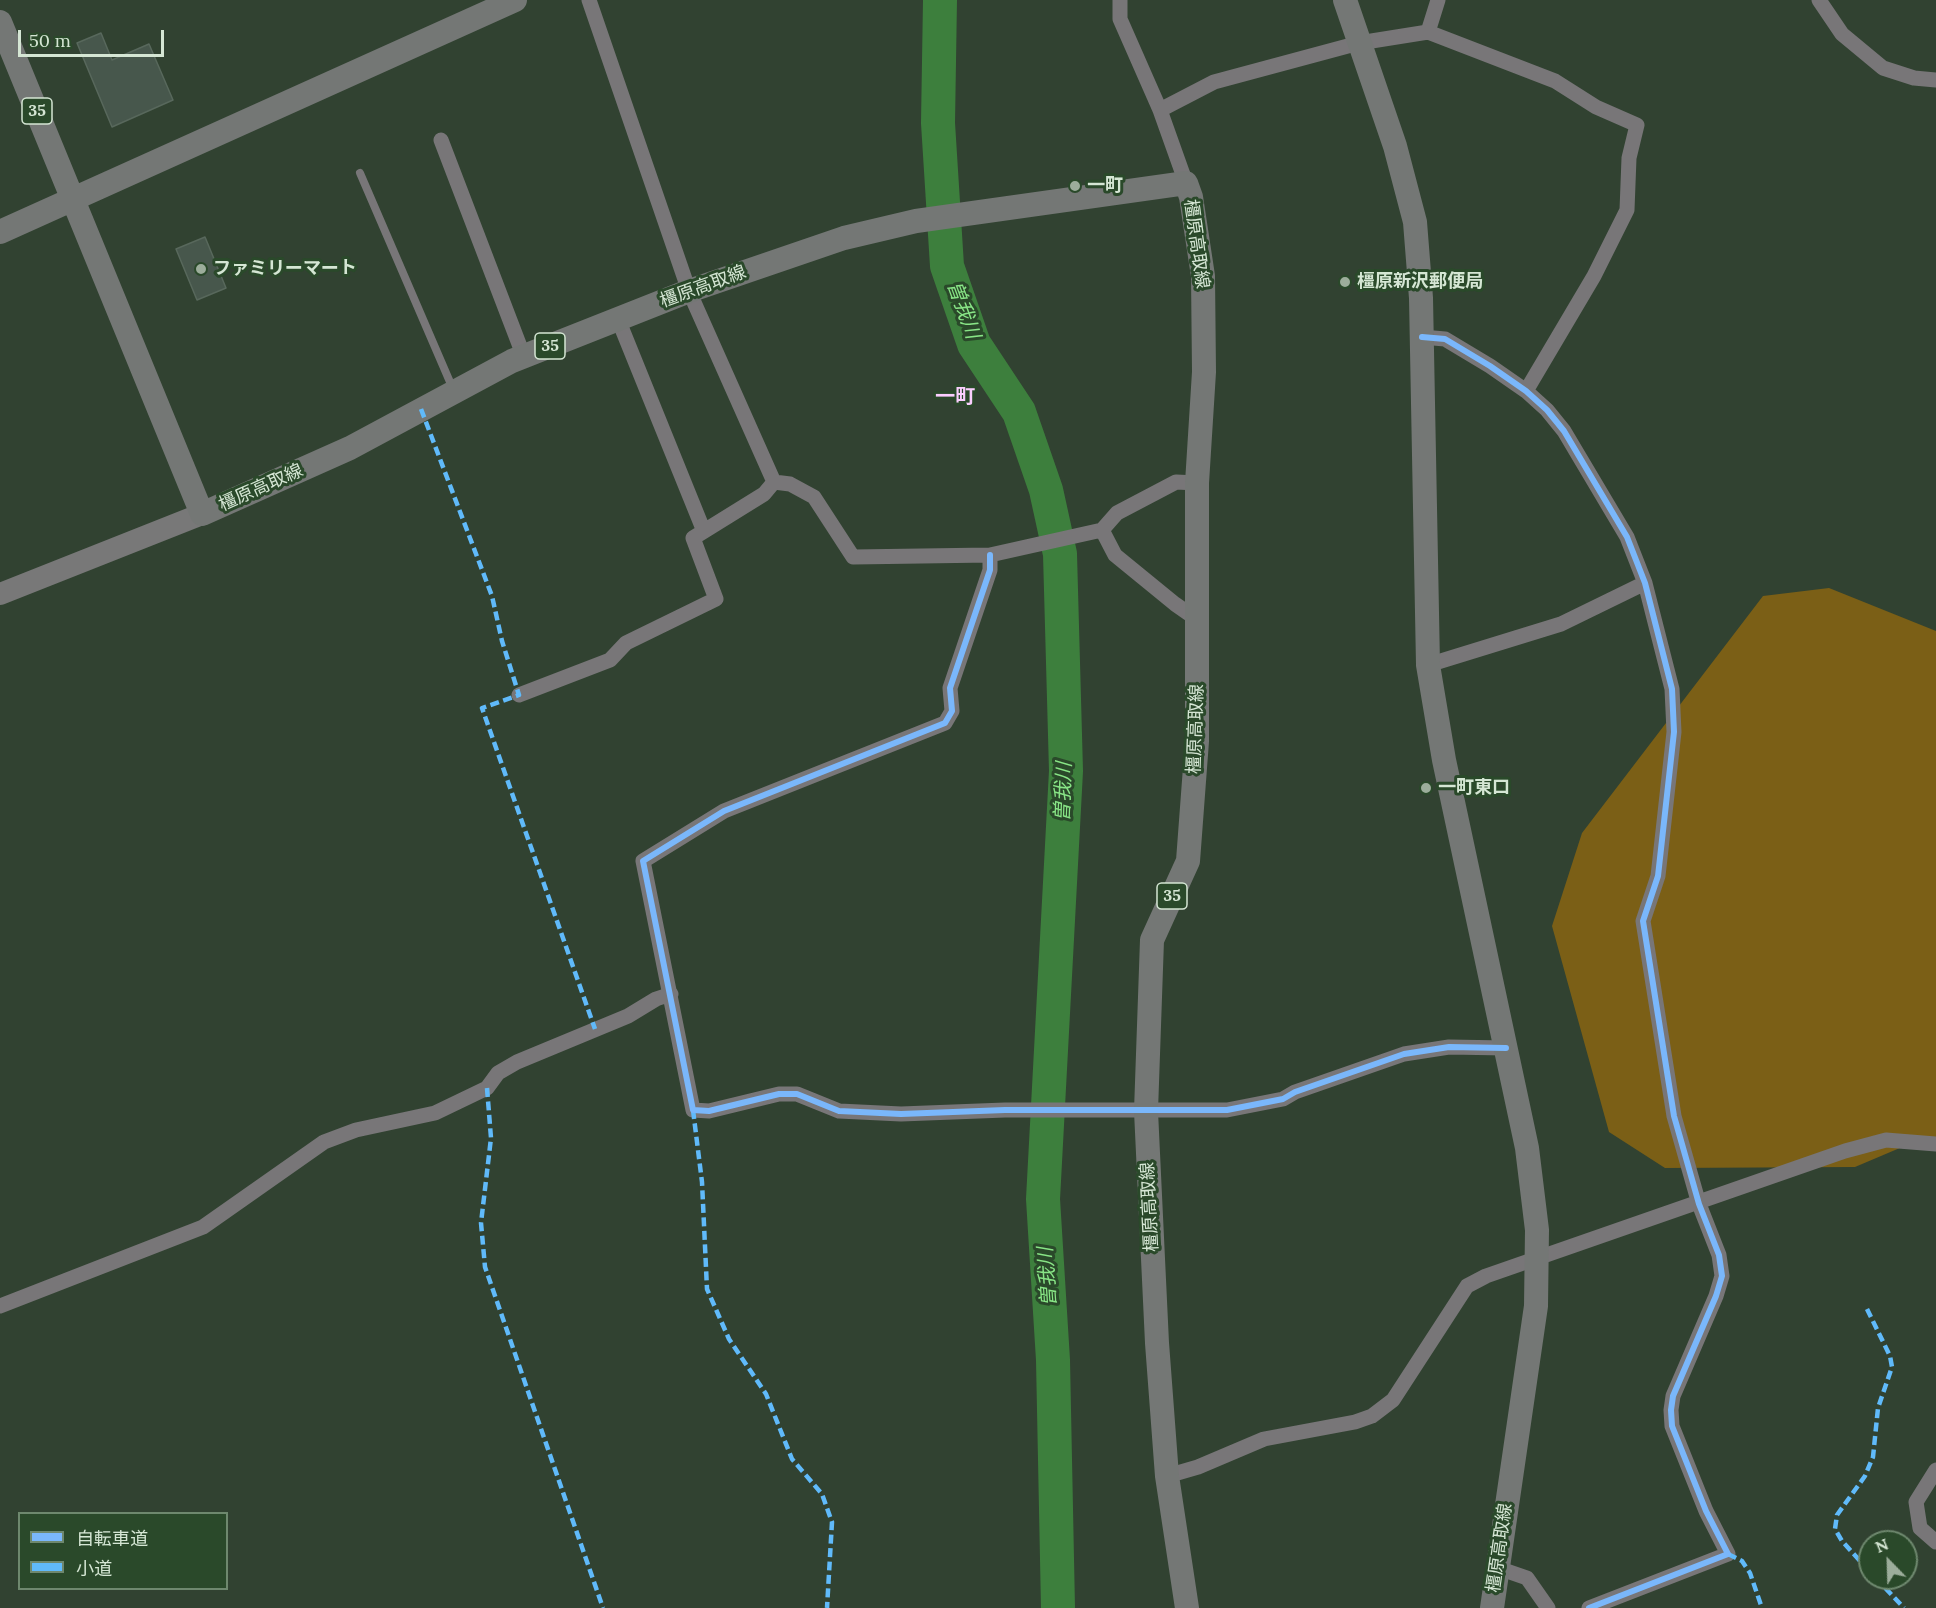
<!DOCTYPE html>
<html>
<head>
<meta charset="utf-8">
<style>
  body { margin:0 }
  #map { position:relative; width:1936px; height:1608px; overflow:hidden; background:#314231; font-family:Lora,"Noto Sans JP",serif }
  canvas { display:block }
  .legend { position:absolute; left:18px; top:1512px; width:210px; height:78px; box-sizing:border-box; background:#2a492a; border:2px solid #6e886e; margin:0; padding:8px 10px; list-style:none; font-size:18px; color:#d5e6d4 }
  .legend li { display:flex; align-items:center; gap:12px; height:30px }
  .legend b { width:30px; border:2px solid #6e886e }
  .north { position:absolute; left:1858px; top:1530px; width:60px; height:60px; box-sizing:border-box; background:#2a492a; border:2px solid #6e886e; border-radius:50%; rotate:337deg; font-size:16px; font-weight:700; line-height:24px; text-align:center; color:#d5e6d4 }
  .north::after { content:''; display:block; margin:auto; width:21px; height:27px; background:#9cad9b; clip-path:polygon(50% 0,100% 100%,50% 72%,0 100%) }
  .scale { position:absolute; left:18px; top:30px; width:146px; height:27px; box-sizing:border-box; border:3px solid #d5e6d4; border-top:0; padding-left:8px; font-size:18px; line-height:21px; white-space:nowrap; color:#d5e6d4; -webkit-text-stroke:4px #2a492a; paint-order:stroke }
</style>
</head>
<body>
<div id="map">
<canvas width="1936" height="1608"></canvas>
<ul class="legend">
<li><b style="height:8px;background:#7ab7fb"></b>自転車道</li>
<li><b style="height:8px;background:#60bafa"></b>小道</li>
</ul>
<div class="north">N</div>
<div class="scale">50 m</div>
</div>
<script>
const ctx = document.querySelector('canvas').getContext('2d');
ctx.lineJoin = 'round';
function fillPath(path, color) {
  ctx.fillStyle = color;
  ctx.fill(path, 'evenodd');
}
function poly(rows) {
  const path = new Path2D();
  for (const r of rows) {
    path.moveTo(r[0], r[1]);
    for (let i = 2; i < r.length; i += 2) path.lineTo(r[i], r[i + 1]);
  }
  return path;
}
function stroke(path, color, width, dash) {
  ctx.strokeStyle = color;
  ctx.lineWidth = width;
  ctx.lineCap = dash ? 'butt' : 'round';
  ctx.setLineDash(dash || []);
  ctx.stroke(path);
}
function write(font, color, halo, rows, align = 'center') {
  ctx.font = font + ' Lora,"Noto Sans JP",serif';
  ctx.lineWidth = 6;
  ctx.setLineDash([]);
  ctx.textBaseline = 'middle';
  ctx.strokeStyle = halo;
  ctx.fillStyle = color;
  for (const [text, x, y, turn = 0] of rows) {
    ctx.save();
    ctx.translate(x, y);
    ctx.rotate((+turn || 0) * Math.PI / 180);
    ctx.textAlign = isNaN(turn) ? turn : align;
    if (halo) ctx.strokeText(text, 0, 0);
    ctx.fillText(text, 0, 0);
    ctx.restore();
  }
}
fillPath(poly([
  [1829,588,1936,631,1936,1144,1914,1142,1855,1167,1665,1168,1609,1132,1552,926,1582,833,1763,596]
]), '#7b5f16');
stroke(poly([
  [940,0,938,123,947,266,974,344,1019,412,1046,490,1060,554,1066,771,1043,1199,1053,1360,1058,1608]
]), '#3d7f3d', 34);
const building = poly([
  [101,33,112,60,149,44,173,100,112,127,77,43,101,33],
  [205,237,226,288,197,300,176,249,205,237]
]);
fillPath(building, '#47574c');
stroke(building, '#58685c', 1.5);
stroke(poly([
  [360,173,453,389]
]), '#787678', 8);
stroke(poly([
  [589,0,689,291,774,482,790,484,814,497,853,557,990,555,1102,530,1117,513,1176,482,1197,483],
  [1120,0,1120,19,1160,110,1186,183],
  [1819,0,1842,34,1883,68,1914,78,1936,80],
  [1428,32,1438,0],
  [1160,110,1214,82,1359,43,1428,32,1555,81,1596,107,1637,125,1629,158,1627,210,1594,276,1526,391],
  [441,140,524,357],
  [618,319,703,529],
  [1422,337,1445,339,1490,366,1526,391,1547,410,1564,431,1627,537,1645,583,1672,689,1674,732,1658,876,1643,921,1674,1116,1699,1204,1719,1255,1722,1276,1716,1296,1673,1396,1671,1410,1672,1426,1706,1511,1728,1554,1589,1608],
  [1102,530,1115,555,1175,604,1198,620],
  [990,555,990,570,950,688,952,711,945,723,724,811,643,861,693,1110,709,1111,779,1094,797,1094,839,1111,901,1114,1005,1110,1227,1110,1283,1099,1295,1092,1404,1054,1449,1047,1506,1048],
  [1428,665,1561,624,1645,583],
  [519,695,610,660,626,643,716,599,693,538,764,494,774,482],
  [0,1306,203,1227,324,1142,356,1130,435,1113,487,1088,498,1073,517,1062,628,1016,656,999,671,994],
  [1936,1470,1916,1502,1920,1528,1936,1542],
  [1167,1476,1198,1467,1264,1439,1355,1422,1372,1416,1393,1400,1467,1286,1486,1276,1845,1151,1886,1140,1936,1144],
  [1498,1568,1527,1578,1548,1608]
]), '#787678', 15);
stroke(poly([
  [0,594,202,514]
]), '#787878', 22);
stroke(poly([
  [1345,0,1395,146,1415,222,1421,298,1428,665,1444,760,1527,1148,1537,1230,1536,1306,1492,1608],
  [0,22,202,514,350,448,512,361,689,291,844,238,916,221,1186,183,1191,197,1203,276,1204,372,1197,483,1197,741,1188,861,1152,940,1146,1111,1157,1343,1167,1476,1187,1608],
  [0,232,515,0]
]), '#747775', 24);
stroke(poly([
  [421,409,492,596,502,641,519,695,482,708,595,1029],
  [487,1088,491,1138,481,1223,485,1267,603,1608],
  [693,1110,702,1182,707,1289,729,1339,766,1394,792,1459,822,1494,832,1522,827,1608],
  [1867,1309,1890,1356,1892,1367,1878,1408,1873,1457,1865,1476,1837,1515,1835,1529,1842,1541,1870,1572],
  [1728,1554,1742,1561,1750,1573,1762,1608],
  [1876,1578,1904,1608]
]), '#60bafa', 4.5, [9, 4.5]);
stroke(poly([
  [1422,337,1445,339,1490,366,1526,391,1547,410,1564,431,1627,537,1645,583,1672,689,1674,732,1658,876,1643,921,1674,1116,1699,1204,1719,1255,1722,1276,1716,1296,1673,1396,1671,1410,1672,1426,1706,1511,1728,1554,1589,1608],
  [990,555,990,570,950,688,952,711,945,723,724,811,643,861,693,1110,709,1111,779,1094,797,1094,839,1111,901,1114,1005,1110,1227,1110,1283,1099,1295,1092,1404,1054,1449,1047,1506,1048]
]), '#7ab7fb', 6);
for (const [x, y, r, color] of [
  [1075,186,6,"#9cad9b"],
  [201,269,6,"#9cad9b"],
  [1345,282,6,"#9cad9b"],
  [1426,788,6,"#9cad9b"]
]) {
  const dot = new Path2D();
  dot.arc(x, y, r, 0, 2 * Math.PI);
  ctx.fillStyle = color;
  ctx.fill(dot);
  stroke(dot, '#2a492a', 2);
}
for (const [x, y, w] of [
  [37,111,30],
  [550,346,30],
  [1172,896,30]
]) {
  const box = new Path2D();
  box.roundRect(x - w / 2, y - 13, w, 26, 4.5);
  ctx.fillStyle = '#2a492a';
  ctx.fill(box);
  stroke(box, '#d5e6d4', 1.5);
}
write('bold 16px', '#d5e6d4', null, [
  ["35",37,111],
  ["35",550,346],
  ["35",1172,896]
]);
write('bold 18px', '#d5e6d4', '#2a492a', [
  ["一町",1087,186],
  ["ファミリーマート",213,269],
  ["橿原新沢郵便局",1357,282],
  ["一町東口",1438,788]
], 'left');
write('18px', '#d5e6d4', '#2a492a', [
  ["橿原高取線",1196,244,82],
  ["橿原高取線",703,287,-20],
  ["橿原高取線",261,488,-24],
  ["橿原高取線",1196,729,-88],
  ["橿原高取線",1150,1207,-93],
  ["橿原高取線",1500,1548,-82]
]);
write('italic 20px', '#88e586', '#2a492a', [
  ["曽我川",963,310,70],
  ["曽我川",1064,792,-88],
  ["曽我川",1048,1277,-94]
]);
write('bold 20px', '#facefe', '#2a492a', [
  ["一町",955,397]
]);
</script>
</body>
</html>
